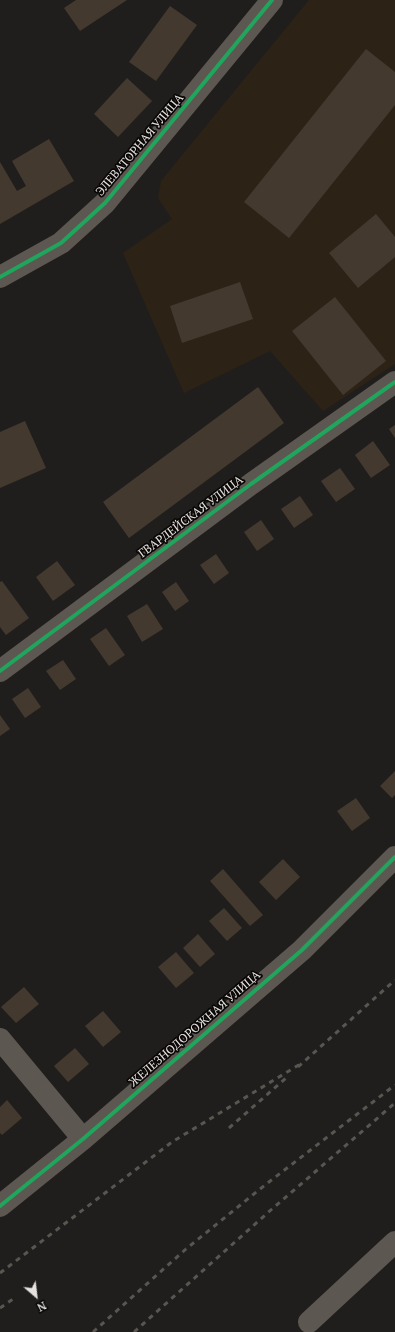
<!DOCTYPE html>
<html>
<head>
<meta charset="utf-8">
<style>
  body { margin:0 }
  #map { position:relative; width:395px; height:1332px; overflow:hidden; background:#201e1c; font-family:"PT Serif",serif }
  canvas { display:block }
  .north { position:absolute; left:16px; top:1276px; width:40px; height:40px; -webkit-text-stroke:3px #0a0807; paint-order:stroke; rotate:152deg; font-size:11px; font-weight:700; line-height:16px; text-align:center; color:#e6e2e0 }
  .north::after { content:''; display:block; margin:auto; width:14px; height:18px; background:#e6e2e0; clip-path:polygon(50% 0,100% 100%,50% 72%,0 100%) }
</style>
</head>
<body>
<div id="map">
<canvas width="395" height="1332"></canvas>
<div class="north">N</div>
</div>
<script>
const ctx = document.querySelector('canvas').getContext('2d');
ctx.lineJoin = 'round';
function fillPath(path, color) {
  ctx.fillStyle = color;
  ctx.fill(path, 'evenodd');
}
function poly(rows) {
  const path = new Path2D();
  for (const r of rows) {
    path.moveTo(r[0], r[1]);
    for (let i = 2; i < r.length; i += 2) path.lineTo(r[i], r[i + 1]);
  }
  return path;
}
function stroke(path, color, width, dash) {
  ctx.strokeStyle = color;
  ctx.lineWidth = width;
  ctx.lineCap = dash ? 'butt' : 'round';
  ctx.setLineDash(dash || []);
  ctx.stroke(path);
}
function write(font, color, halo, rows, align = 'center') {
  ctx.font = font + ' "PT Serif",serif';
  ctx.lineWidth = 3.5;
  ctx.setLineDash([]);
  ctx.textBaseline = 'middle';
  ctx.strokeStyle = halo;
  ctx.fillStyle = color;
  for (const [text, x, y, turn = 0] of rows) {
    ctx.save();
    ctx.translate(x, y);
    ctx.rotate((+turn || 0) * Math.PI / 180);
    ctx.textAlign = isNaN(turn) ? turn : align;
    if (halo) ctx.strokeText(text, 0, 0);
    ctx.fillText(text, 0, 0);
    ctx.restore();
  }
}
fillPath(poly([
  [309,0,395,0,395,364,323,411,270,351,184,393,123,253,172,219,158,198,161,181]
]), '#2d2216');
fillPath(poly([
  [76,0,127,0,80,31,64,8],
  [170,6,197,25,156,81,129,62],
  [366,49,395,72,395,105,289,238,244,202],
  [127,78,152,101,118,137,94,114],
  [49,139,74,181,0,224,0,162,17,191,26,186,12,161],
  [376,214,395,237,395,257,358,288,329,253],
  [240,282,253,319,182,343,170,306],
  [335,297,386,361,343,395,292,331],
  [258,387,284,423,129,538,103,502],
  [25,421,46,468,0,488,0,432],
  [395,425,395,438,389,429],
  [373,441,390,465,371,478,355,455],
  [340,468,355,489,336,502,321,481],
  [300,496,313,515,294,528,281,509],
  [261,520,274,539,257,551,244,532],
  [216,554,229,573,214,584,200,565],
  [57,561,75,585,53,601,36,577],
  [2,581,29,618,6,635,0,627,0,582],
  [176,582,189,601,175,611,162,592],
  [147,604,163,629,142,642,127,616],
  [106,628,125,655,109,666,90,639],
  [63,660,76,679,60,690,46,671],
  [28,688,41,707,25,718,12,699],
  [0,715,10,729,0,736],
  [395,771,395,795,392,798,380,786],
  [356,798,370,818,352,831,337,811],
  [283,859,300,877,276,900,259,882],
  [223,869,263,915,250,926,210,881],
  [224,908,242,928,227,941,209,921],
  [198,934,215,954,200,967,183,948],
  [176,952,194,973,176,988,158,967],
  [24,987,39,1004,16,1023,1,1007],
  [103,1011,121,1032,103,1047,85,1026],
  [75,1048,89,1064,68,1082,54,1066],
  [7,1100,22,1118,2,1135,0,1133,0,1107]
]), '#43392f');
stroke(poly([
  [0,277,61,243,105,203,272,0],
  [0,671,251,484,395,382],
  [0,1039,83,1139],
  [0,1206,83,1139,302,950,395,857],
  [309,1322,395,1242]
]), '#5c5750', 22);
stroke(poly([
  [298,1067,395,980],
  [229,1128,286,1078],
  [0,1273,172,1142,302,1063],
  [0,1308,16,1297],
  [93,1332,186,1249,265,1185,395,1085],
  [134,1332,272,1209,395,1103]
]), '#595551', 3, [5, 5]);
stroke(poly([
  [0,277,61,243,105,203,272,0],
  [0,671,251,484,395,382],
  [0,1206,83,1139,302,950,395,857]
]), '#20a55d', 4);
write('12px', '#e6e2e0', '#0a0807', [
  ["ЭЛЕВАТОРНАЯ УЛИЦА",140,145,-50],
  ["ГВАРДЕЙСКАЯ УЛИЦА",191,517,-37],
  ["ЖЕЛЕЗНОДОРОЖНАЯ УЛИЦА",195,1029,-41]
]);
</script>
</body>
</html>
